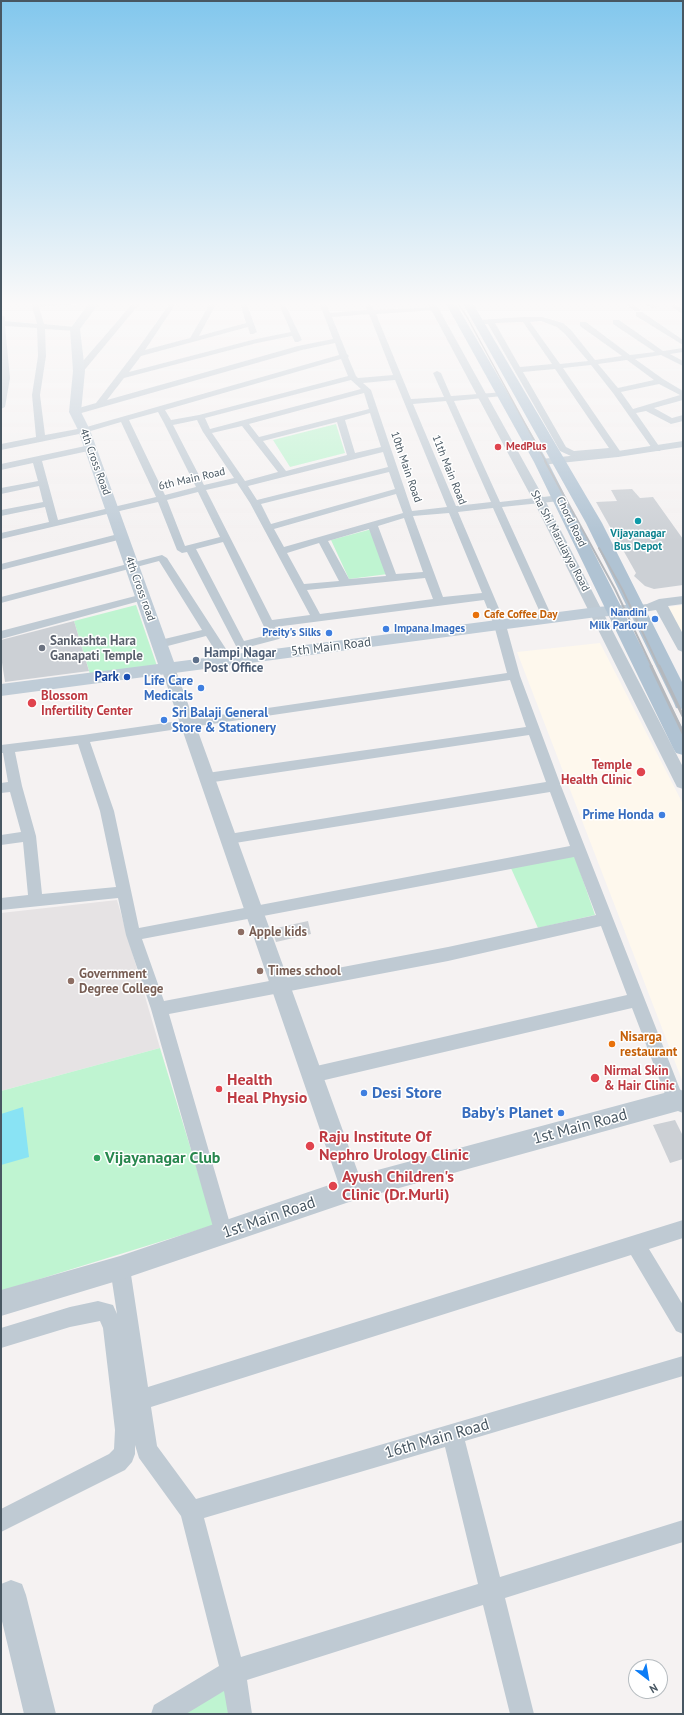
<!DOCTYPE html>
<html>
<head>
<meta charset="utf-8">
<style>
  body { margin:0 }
  #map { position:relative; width:684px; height:1715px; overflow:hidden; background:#f5f2f2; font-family:"PT Sans",sans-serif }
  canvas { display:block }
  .frame { position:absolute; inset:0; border:2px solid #485762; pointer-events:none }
  .north { position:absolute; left:628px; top:1659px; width:40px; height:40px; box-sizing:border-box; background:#fff; border:1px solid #b6bcc0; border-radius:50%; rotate:149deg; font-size:11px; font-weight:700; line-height:16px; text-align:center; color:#485762 }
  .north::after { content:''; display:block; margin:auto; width:14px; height:18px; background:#0b7cf6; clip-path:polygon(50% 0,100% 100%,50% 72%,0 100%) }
</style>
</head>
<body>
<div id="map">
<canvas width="684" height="1715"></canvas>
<div class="frame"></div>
<div class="north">N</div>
</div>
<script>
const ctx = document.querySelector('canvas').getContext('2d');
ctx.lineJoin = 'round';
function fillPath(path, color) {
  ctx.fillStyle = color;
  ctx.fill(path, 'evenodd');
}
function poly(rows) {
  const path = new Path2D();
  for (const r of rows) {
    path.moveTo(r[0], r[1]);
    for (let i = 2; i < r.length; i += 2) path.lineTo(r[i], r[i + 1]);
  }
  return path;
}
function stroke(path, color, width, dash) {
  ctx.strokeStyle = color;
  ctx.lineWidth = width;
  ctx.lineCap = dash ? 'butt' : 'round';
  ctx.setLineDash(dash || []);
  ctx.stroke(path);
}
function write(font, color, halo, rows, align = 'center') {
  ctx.font = font + ' "PT Sans",sans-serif';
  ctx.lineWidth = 3;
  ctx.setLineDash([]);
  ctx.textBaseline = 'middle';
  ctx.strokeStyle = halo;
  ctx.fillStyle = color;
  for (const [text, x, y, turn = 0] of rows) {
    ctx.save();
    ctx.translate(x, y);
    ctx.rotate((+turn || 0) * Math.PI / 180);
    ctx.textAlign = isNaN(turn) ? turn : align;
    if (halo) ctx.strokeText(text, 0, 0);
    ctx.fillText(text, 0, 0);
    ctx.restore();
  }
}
fillPath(poly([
  [683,605,683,634,668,607],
  [600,643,683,804,683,1080,682,1080,517,652]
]), '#fef8ed');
fillPath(poly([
  [117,900,160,1048,1,1091,1,913]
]), '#e6e3e4');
fillPath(poly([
  [336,424,345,453,290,467,273,440],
  [372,529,388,574,349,579,331,540],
  [136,605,157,666,90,674,74,621],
  [574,854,595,915,538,928,510,866],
  [160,1048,214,1225,1,1291,1,1091],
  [227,1689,231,1714,181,1714]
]), '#bff4d1');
fillPath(poly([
  [23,1107,29,1157,1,1165,1,1114]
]), '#89e3f4');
fillPath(poly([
  [632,489,640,498,653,497,683,539,683,585,654,589,645,586,634,576,636,573,596,502,617,501,611,490],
  [74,621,89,671,5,682,1,656,1,640],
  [308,921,311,934,276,942,272,929],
  [675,1120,683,1136,683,1159,670,1163,653,1125]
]), '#ccd0d5');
fillPath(poly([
  [31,302,81,302,78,304,39,307,44,324,75,327,79,329,75,331,45,329,46,356,40,395,45,435,83,428,339,355,335,343,302,350,78,414,72,414,71,412,72,410,96,403,139,347,171,302,177,302,145,350,190,338,211,302,217,302,199,336,246,323,240,302,246,302,257,332,253,334,250,334,248,327,141,356,129,372,256,339,291,332,278,302,284,302,302,340,298,342,295,342,292,336,257,343,124,378,107,400,298,346,333,339,319,302,325,302,330,313,367,310,364,302,370,302,374,310,437,307,437,309,435,310,376,314,411,399,444,397,433,373,437,371,441,373,451,396,505,392,505,396,502,396,454,401,500,502,560,495,565,498,560,501,502,507,553,619,548,622,543,619,493,508,458,512,506,625,520,676,561,786,683,1097,682,1107,676,1109,670,1107,632,1008,312,1083,306,1081,304,1075,306,1069,312,1067,627,995,601,926,448,961,169,1014,233,1234,231,1241,224,1243,217,1241,151,1009,126,935,118,898,1,910,1,898,28,895,23,842,1,845,1,835,21,832,10,792,1,793,1,783,8,782,3,753,1,753,1,745,83,735,507,673,494,625,484,600,275,627,281,637,279,639,241,649,237,648,187,552,182,553,177,550,158,502,1,539,1,533,49,522,45,507,1,516,1,510,43,502,39,486,1,494,1,488,38,481,33,463,1,470,1,464,90,445,93,446,94,448,93,450,42,461,58,520,156,497,121,422,84,433,1,450,1,444,36,437,32,395,38,356,37,328,5,326,10,378,5,407,1,409,1,315,5,317,5,321,37,324,31,302],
  [369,314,393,375,358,378,356,376,348,357,349,356,347,354,332,317,369,314],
  [341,359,348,376,199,415,171,420,165,410,341,359],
  [351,380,361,389,210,429,205,418,351,380],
  [395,380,447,507,412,511,371,390,363,383,395,380],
  [364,393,369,409,259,437,249,424,364,393],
  [446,401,491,502,456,506,413,404,446,401],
  [158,412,164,423,196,487,165,495,129,420,158,412],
  [370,413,381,447,355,453,345,420,370,413],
  [197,420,203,432,234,478,204,485,173,425,197,420],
  [337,422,347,455,286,471,263,441,337,422],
  [242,426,278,472,245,481,212,433,242,426],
  [383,452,388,467,257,500,248,486,383,452],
  [389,472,395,489,271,524,261,504,389,472],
  [237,483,250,503,310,615,272,620,206,490,237,483],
  [198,492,220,537,185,546,167,500,198,492],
  [396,494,403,513,284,547,274,529,396,494],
  [449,513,482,593,443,597,413,516,449,513],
  [404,518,423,572,396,574,378,526,404,518],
  [369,529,386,576,349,579,328,541,369,529],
  [223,542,268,635,244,641,196,549,223,542],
  [319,543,339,581,304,584,287,553,319,543],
  [425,578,433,599,320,614,307,590,425,578],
  [510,680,526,727,207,773,202,775,201,778,202,781,207,783,529,735,546,782,229,834,224,835,222,839,224,843,229,844,550,792,570,846,139,928,114,811,90,742,510,680],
  [78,744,100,811,116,887,42,894,36,836,22,786,15,752,78,744],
  [574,857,596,915,448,947,164,1001,142,939,574,857],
  [134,302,141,302,82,373,76,373,76,369,134,302],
  [621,302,629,302,641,310,639,311,635,311,621,302],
  [642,302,650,302,658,307,652,308,642,302],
  [674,304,683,309,683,314,672,307,672,305,674,304],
  [636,312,642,312,683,340,683,345,636,316,636,312],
  [525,317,542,317,563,323,571,330,595,360,622,356,580,326,580,322,586,322,630,355,655,352,613,324,613,320,619,320,663,351,683,348,683,352,670,354,683,361,683,366,661,355,635,359,663,379,683,391,683,400,654,408,672,418,683,415,683,421,671,424,646,411,636,413,661,449,660,451,654,451,613,393,591,365,563,368,622,454,618,457,615,456,613,453,573,457,560,451,488,324,479,324,475,322,479,320,525,317],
  [541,321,557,327,565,334,588,361,560,364,530,322,541,321],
  [523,322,552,364,520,367,495,323,523,322],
  [627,360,654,380,618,388,598,364,627,360],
  [555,369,609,448,574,451,566,447,523,372,555,369],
  [659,384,680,395,633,409,621,392,659,384],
  [122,533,126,534,127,536,126,538,1,570,1,564,122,533],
  [162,555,167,558,226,649,224,652,216,652,206,636,160,648,156,647,154,644,156,641,202,630,159,561,1,603,1,597,162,555],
  [143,594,147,595,148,597,147,599,1,639,1,631,143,594],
  [683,1220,683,1238,649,1249,683,1305,683,1334,676,1331,631,1255,151,1407,157,1446,196,1499,683,1356,683,1376,465,1441,500,1577,683,1520,683,1542,505,1598,534,1714,510,1714,483,1605,247,1680,252,1714,228,1714,224,1691,186,1714,151,1714,154,1705,219,1666,181,1516,139,1458,135,1445,135,1454,132,1462,125,1470,1,1532,1,1509,109,1454,114,1449,115,1430,103,1328,100,1321,70,1327,1,1348,1,1328,70,1307,98,1301,113,1305,117,1314,110,1268,113,1261,120,1258,127,1261,130,1268,148,1387,683,1220],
  [445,1447,478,1584,241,1657,204,1518,445,1447]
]), '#bfcad3');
fillPath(poly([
  [427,302,435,302,545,500,683,767,683,789,677,787,675,783,533,500,427,302],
  [683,441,683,447,618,457,541,465,537,464,535,462,537,460,541,459,618,451,683,441],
  [683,596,683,604,668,606,683,634,683,652,678,650,656,610,637,613,632,612,630,609,632,606,647,604,659,599,683,596],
  [168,663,173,665,175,668,359,1175,679,1089,683,1091,683,1113,678,1111,352,1201,120,1280,1,1316,1,1290,120,1256,338,1182,161,668,163,665,168,663],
  [11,1580,22,1584,26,1595,56,1714,24,1714,1,1617,1,1584,11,1580]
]), '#bfcad3');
fillPath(poly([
  [90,302,100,302,80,329,85,371,81,412,90,430,174,662,597,607,637,604,642,606,645,609,642,612,637,614,597,617,1,696,1,684,158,664,78,430,69,412,73,371,70,329,90,302]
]), '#bfccd7');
fillPath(poly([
  [445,302,455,302,548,462,683,729,683,755,676,753,673,748,534,462,445,302],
  [462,302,472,302,602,523,683,684,683,709,676,708,674,703,586,523,462,302]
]), '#b0c3d3');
stroke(poly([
  [457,302,467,317,546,462]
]), '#b4b8bd', 1.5);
stroke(poly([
  [545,461,615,589,652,667],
  [599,548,622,589,659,667]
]), '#b4b8bd', 2);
stroke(poly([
  [651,666,683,733],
  [659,666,683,716]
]), '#b4b8bd', 3);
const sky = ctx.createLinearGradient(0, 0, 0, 542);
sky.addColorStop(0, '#82c7ed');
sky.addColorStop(0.56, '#faf9f9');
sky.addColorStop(1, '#faf9f900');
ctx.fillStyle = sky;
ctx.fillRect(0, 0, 684, 542);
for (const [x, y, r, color] of [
  [498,447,4,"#e0444e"],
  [638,521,4,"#0f9aa8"],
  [476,615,4,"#e8710a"],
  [655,619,4,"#3f7fe0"],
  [386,629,4,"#3f7fe0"],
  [329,633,4,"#3f7fe0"],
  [42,648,4,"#6b7280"],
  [196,660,4,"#5c6f8a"],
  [127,677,4,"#1a4fb4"],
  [201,688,4,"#3f7fe0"],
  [32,703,5,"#e0444e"],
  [164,720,4,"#3f7fe0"],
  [641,772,5,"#e0444e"],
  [662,815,4,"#3f7fe0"],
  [241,932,4,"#8d6e63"],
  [260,971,4,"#8d6e63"],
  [71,981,4,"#8d6e63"],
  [612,1044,4,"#e8710a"],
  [595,1078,5,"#e0444e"],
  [219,1089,4,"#e0444e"],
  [364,1093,4,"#3f7fe0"],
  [561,1113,4,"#3f7fe0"],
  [310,1146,5,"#e0444e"],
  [97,1158,4,"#2e9e5b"],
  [333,1186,5,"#e0444e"]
]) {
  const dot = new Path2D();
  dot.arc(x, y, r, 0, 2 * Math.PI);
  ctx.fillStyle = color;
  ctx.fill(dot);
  stroke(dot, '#fff', 1.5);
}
write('bold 11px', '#be3a42', '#fff', [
  ["MedPlus",506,447]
], 'left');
write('11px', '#485762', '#fff', [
  ["4th Cross Road",95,462,70],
  ["10th Main Road",406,467,71],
  ["11th Main Road",449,470,68],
  ["6th Main Road",192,479,-13],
  ["Chord Road",571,522,64],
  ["Sha Shi Marulayya Road",560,541,62],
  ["4th Cross road",140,589,70]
]);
write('bold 11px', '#0d838f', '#fff', [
  ["Vijayanagar",638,534],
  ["Bus Depot",638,547]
]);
write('bold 11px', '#366cbe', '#fff', [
  ["Nandini",647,613],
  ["Milk Parlour",647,626],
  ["Impana Images",394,629,"left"],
  ["Preity's Silks",321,633]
], 'right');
write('bold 11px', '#c56008', '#fff', [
  ["Cafe Coffee Day",484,615]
], 'left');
write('bold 13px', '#5b616d', '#fff', [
  ["Sankashta Hara",50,641],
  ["Ganapati Temple",50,656]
], 'left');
write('13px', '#485762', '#fff', [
  ["5th Main Road",331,647,-7]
]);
write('bold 13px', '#4e5e75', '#fff', [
  ["Hampi Nagar",204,653],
  ["Post Office",204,668]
], 'left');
write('bold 13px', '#164399', '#fff', [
  ["Park",119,677]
], 'right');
write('bold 13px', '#366cbe', '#fff', [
  ["Life Care",193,681],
  ["Medicals",193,696],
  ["Sri Balaji General",172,713,"left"],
  ["Store & Stationery",172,728,"left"],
  ["Prime Honda",654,815]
], 'right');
write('bold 13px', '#be3a42', '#fff', [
  ["Blossom",41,696],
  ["Infertility Center",41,711],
  ["Temple",632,765,"right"],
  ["Health Clinic",632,780,"right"],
  ["Nirmal Skin",604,1071],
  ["& Hair Clinic",604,1086]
], 'left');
write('bold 13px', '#785e54', '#fff', [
  ["Apple kids",249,932],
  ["Times school",268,971],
  ["Government",79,974],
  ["Degree College",79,989]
], 'left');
write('bold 13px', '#c56008', '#fff', [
  ["Nisarga",620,1037],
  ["restaurant",620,1052]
], 'left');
write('bold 16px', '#be3a42', '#fff', [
  ["Health",227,1080],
  ["Heal Physio",227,1098],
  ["Raju Institute Of",319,1137],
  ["Nephro Urology Clinic",319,1155],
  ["Ayush Children's",342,1177],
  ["Clinic (Dr.Murli)",342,1195]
], 'left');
write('bold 16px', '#366cbe', '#fff', [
  ["Desi Store",372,1093],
  ["Baby's Planet",553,1113,"right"]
], 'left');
write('16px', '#485762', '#fff', [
  ["1st Main Road",580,1127,-15],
  ["1st Main Road",269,1218,-19],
  ["16th Main Road",437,1439,-16]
]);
write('bold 16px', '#27864d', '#fff', [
  ["Vijayanagar Club",105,1158]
], 'left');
</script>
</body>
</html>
